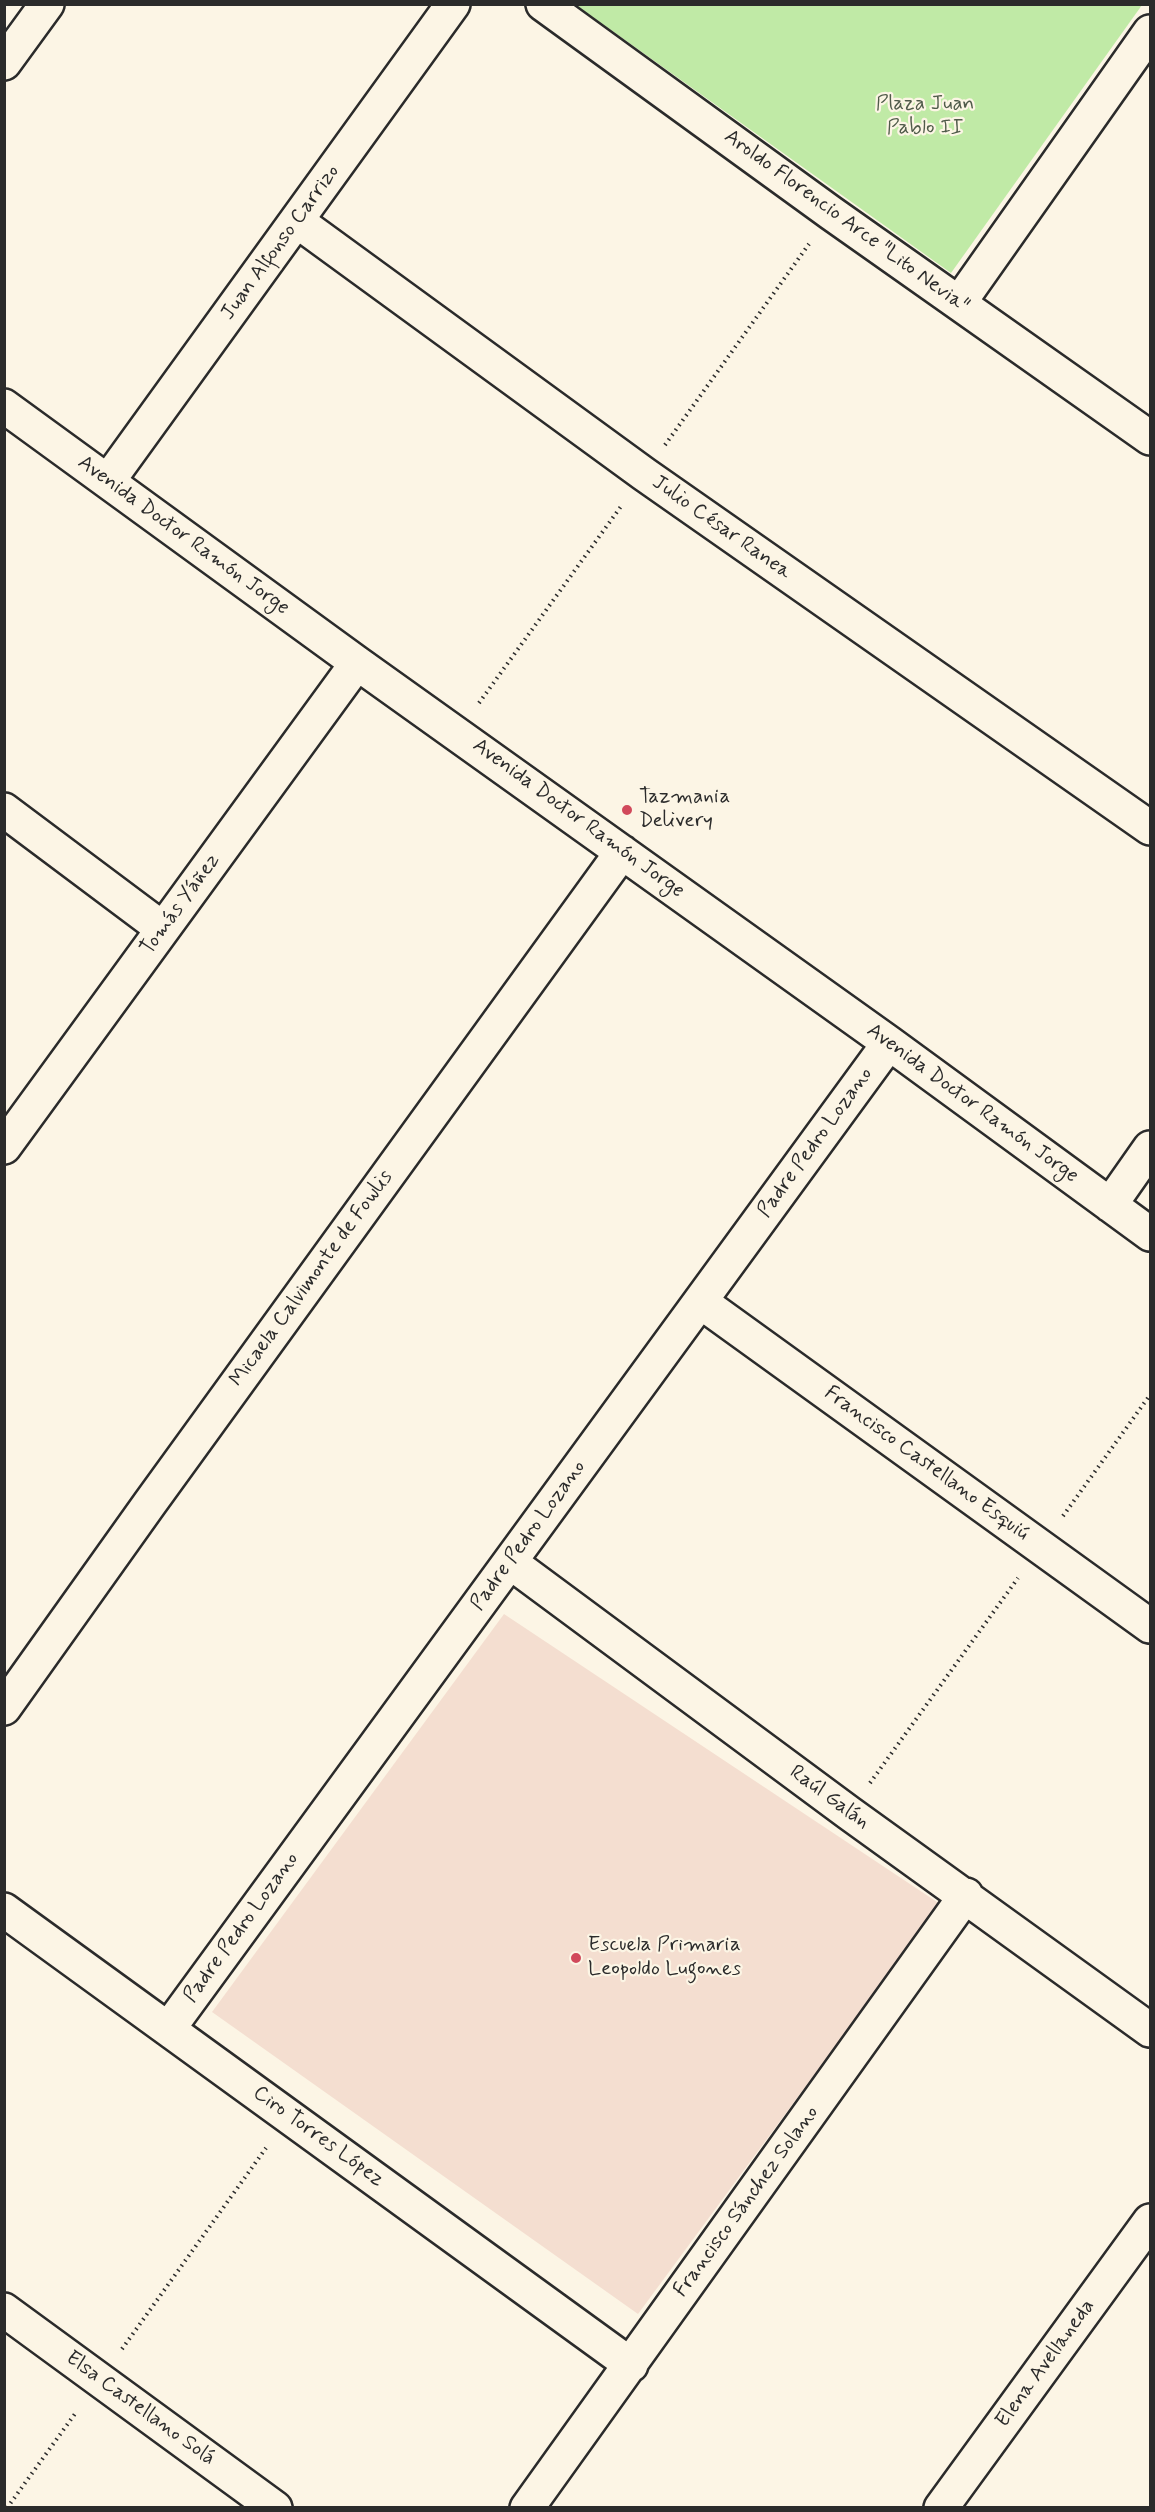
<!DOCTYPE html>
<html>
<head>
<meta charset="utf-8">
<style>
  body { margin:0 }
  #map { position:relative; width:1155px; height:2512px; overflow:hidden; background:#fcf5e5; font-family:Mynerve,sans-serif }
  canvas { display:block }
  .frame { position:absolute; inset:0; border:6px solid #2b2b2b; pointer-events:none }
</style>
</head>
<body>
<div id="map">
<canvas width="1155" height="2512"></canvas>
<div class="frame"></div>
</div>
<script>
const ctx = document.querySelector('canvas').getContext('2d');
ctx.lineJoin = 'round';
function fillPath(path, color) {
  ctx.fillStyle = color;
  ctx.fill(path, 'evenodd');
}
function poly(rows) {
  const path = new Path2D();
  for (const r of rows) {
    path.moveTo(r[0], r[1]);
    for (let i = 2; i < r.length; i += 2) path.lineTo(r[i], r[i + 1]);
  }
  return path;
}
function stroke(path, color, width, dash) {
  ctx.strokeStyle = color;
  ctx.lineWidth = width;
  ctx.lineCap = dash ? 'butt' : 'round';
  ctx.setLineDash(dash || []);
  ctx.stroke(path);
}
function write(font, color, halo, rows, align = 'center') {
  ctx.font = font + ' Mynerve,sans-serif';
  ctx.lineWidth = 4.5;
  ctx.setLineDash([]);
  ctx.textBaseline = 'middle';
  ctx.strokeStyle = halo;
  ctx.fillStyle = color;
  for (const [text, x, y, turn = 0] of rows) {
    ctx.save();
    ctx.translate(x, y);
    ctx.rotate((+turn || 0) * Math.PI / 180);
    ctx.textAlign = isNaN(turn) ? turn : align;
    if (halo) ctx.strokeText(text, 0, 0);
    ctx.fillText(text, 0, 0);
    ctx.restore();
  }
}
fillPath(poly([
  [504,1614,940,1904,638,2314,212,2012]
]), '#f4ded0');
fillPath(poly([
  [576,5,1142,5,951,273]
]), '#c0eaa6');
const minor = poly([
  [543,4,831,213,1150,438],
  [4,63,47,4],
  [297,221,644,474,1150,828],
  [959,303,1150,32],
  [4,406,357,663,889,1043,1150,1234],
  [108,481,453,4],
  [4,810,163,929],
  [4,1147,357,663],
  [1110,1205,1150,1148],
  [701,1302,1150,1626],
  [510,1562,849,1813,1150,2030],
  [4,1708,150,1503,622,852],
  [4,1910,631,2365],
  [169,2028,889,1043],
  [4,2310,275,2508],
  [527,2508,966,1895],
  [941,2508,1150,2221]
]);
stroke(minor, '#2b2b2b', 38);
stroke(poly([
  [665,445,809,244],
  [479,703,622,505],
  [1063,1516,1150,1395],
  [870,1783,1018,1578],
  [122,2349,266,2148],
  [7,2508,77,2411]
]), '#2b2b2b', 4, [1.5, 4.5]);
stroke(minor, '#fcf5e5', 33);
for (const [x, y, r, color] of [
  [627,810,6,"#d1495b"],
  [576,1958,6,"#d1495b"]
]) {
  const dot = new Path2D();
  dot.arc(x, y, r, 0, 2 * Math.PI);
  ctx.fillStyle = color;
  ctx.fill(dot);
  stroke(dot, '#fcf5e5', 2);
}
write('21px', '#505b4a', '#fcf5e5', [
  ["Plaza Juan",925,105],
  ["Pablo II",925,129]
]);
write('21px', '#2b2b2b', '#fcf5e5', [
  ["Aroldo Florencio Arce \"Lito Nevia\"",846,222,36],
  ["Juan Alfonso Carrizo",281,243,-54],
  ["Julio César Ranea",721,528,35],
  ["Avenida Doctor Ramón Jorge",183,536,36],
  ["Avenida Doctor Ramón Jorge",578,819,36],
  ["Tomás Yáñez",181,905,-54],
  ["Avenida Doctor Ramón Jorge",972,1104,36],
  ["Padre Pedro Lozano",816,1143,-54],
  ["Micaela Calvimonte de Fowlis",312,1279,-54],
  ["Francisco Castellano Esquiú",926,1464,36],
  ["Padre Pedro Lozano",529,1536,-54],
  ["Raúl Galán",829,1798,36],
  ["Padre Pedro Lozano",242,1928,-54],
  ["Ciro Torres López",318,2137,36],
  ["Francisco Sánchez Solano",747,2202,-54],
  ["Elena Avellaneda",1046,2364,-54],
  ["Elsa Castellano Solá",140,2409,36]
]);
write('21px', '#2b2b2b', '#fcf5e5', [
  ["Tazmania",639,798],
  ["Delivery",639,822],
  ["Escuela Primaria",588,1946],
  ["Leopoldo Lugones",588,1970]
], 'left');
</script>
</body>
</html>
